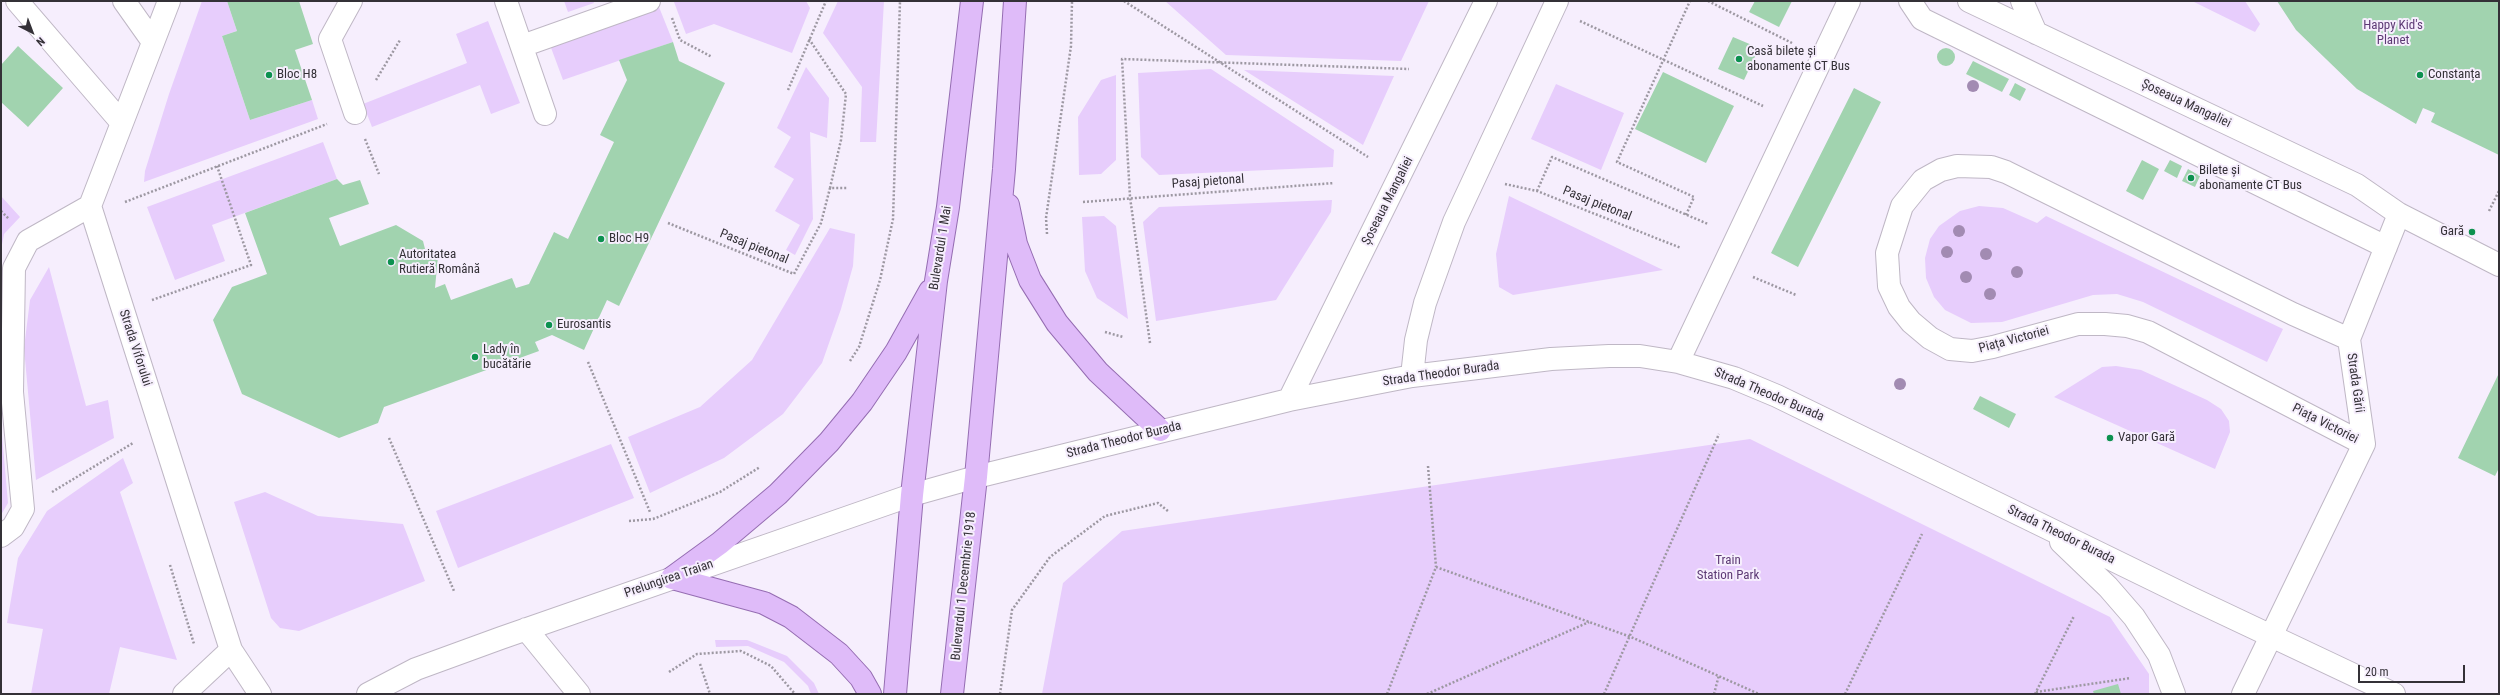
<!DOCTYPE html>
<html>
<head>
<meta charset="utf-8">
<style>
  body { margin:0 }
  #map { position:relative; width:2500px; height:695px; overflow:hidden; background:#f6eefd; font-family:"Roboto Condensed",sans-serif }
  canvas { display:block }
  .frame { position:absolute; inset:0; border:2px solid #343137; pointer-events:none }
  .north { position:absolute; left:12px; top:12px; width:40px; height:40px; -webkit-text-stroke:3px #f6eefd; paint-order:stroke; rotate:138deg; font-size:11px; font-weight:700; line-height:16px; text-align:center; color:#343137 }
  .north::after { content:''; display:block; margin:auto; width:14px; height:18px; background:#343137; clip-path:polygon(50% 0,100% 100%,50% 72%,0 100%) }
  .scale { position:absolute; left:2358px; top:665px; width:107px; height:18px; box-sizing:border-box; border:2px solid #343137; border-top:0; padding-left:5px; font-size:12px; line-height:14px; white-space:nowrap; color:#343137; -webkit-text-stroke:3px #f6eefd; paint-order:stroke }
</style>
</head>
<body>
<div id="map">
<canvas width="2500" height="695"></canvas>
<div class="frame"></div>
<div class="north">N</div>
<div class="scale">20 m</div>
</div>
<script>
const ctx = document.querySelector('canvas').getContext('2d');
ctx.lineJoin = 'round';
function fillPath(path, color) {
  ctx.fillStyle = color;
  ctx.fill(path, 'evenodd');
}
function poly(rows) {
  const path = new Path2D();
  for (const r of rows) {
    if (r.length === 3) {
      path.moveTo(r[0] + r[2], r[1]);
      path.arc(r[0], r[1], r[2], 0, 2 * Math.PI);
      continue;
    }
    path.moveTo(r[0], r[1]);
    for (let i = 2; i < r.length; i += 2) path.lineTo(r[i], r[i + 1]);
  }
  return path;
}
function stroke(path, color, width, dash) {
  ctx.strokeStyle = color;
  ctx.lineWidth = width;
  ctx.lineCap = dash ? 'butt' : 'round';
  ctx.setLineDash(dash || []);
  ctx.stroke(path);
}
function write(font, color, halo, rows, align = 'center') {
  ctx.font = font + ' "Roboto Condensed",sans-serif';
  ctx.lineWidth = 4;
  ctx.setLineDash([]);
  ctx.textBaseline = 'middle';
  ctx.strokeStyle = halo;
  ctx.fillStyle = color;
  for (const [text, x, y, turn = 0] of rows) {
    ctx.save();
    ctx.translate(x, y);
    ctx.rotate((+turn || 0) * Math.PI / 180);
    ctx.textAlign = isNaN(turn) ? turn : align;
    if (halo) ctx.strokeText(text, 0, 0);
    ctx.fillText(text, 0, 0);
    ctx.restore();
  }
}
fillPath(poly([
  [202,1,227,1,237,31,222,36,250,120,312,100,318,119,144,182,145,171,169,94],
  [564,1,593,1,594,3,568,12],
  [806,1,810,8,792,53,714,24,686,34,674,2],
  [838,1,884,1,876,142,860,142,862,87,823,33],
  [1165,1,1429,1,1401,61,1226,55],
  [2192,1,2245,1,2260,24,2255,32],
  [659,7,673,42,563,80,550,45],
  [488,21,520,103,491,114,480,85,372,127,363,104,467,63,456,34],
  [806,67,829,98,827,138,810,132,813,219,795,255,786,250,800,225,775,211,794,179,774,167,791,137,777,128],
  [1211,69,1334,150,1333,167,1159,175,1141,157,1138,73],
  [1244,70,1394,76,1363,145],
  [1116,75,1116,160,1101,174,1079,175,1078,117,1101,80],
  [1556,84,1624,113,1601,170,1531,139],
  [323,142,337,179,212,225,225,261,175,280,147,207],
  [1,196,20,217,4,234,1,250],
  [1509,196,1663,270,1513,295,1499,287,1496,254],
  [1332,200,1331,212,1276,300,1156,321,1143,222,1159,207],
  [1979,206,2003,208,2037,223,2046,216,2283,329,2267,362,2143,302,2117,294,2093,295,2002,322,1971,323,1945,310,1934,297,1926,278,1925,258,1930,239,1939,226,1960,211],
  [1104,216,1116,226,1128,319,1097,298,1085,271,1082,217],
  [830,228,855,234,853,266,841,309,822,363,783,414,724,458,650,493,628,437,700,407,752,360],
  [49,267,86,406,108,400,114,438,36,480,24,348,30,300],
  [2116,366,2141,370,2207,400,2221,409,2229,421,2230,432,2215,469,2054,397,2102,367],
  [1,424,8,503,1,515],
  [1750,439,2110,617,2149,674,2149,694,1042,694,1063,583,1122,531],
  [611,444,634,498,458,568,436,511],
  [123,458,133,483,120,492,177,660,120,647,109,694,31,694,43,629,7,623,18,558,47,511],
  [265,492,318,516,403,524,425,581,299,631,280,628,271,618,234,502],
  [715,640,747,640,787,656,814,683,819,694,811,694,808,686,784,662,748,646,716,647]
]), '#e7cdfc');
fillPath(poly([
  [227,1,299,1,313,44,295,50,312,100,250,120,222,36,237,31],
  [1755,1,1792,1,1779,27,1749,12],
  [2277,1,2499,1,2499,155,2431,122,2435,113,2423,108,2416,124,2357,89,2296,30],
  [1733,37,1759,48,1744,80,1718,69],
  [673,42,679,61,725,83,619,306,607,300,584,350,552,335,535,342,539,351,384,407,378,423,339,438,242,394,213,320,232,287,267,274,245,213,337,179,343,185,360,180,369,204,329,218,340,246,396,225,423,241,425,249,438,256,435,288,445,284,451,300,512,278,516,288,529,284,554,232,568,239,614,142,600,135,627,80,619,60],
  [18,46,63,88,28,127,1,102,1,65],
  [1946,57,9],
  [1973,61,2009,79,2002,92,1966,74],
  [1663,72,1734,106,1706,163,1635,129],
  [2015,83,2026,89,2020,101,2009,95],
  [1854,88,1881,102,1798,267,1771,253],
  [2142,160,2159,169,2143,200,2126,191],
  [2170,160,2182,166,2177,178,2164,171],
  [2188,169,2200,176,2195,187,2182,181],
  [2499,373,2499,468,2495,476,2458,458],
  [1980,396,2016,414,2009,428,1973,409],
  [2118,684,2121,694,2094,694,2093,691]
]), '#a1d3af');
const minor = poly([
  [17,1,122,123],
  [124,1,153,42],
  [169,1,90,206,231,650,260,694],
  [351,1,330,39,355,113],
  [506,1,545,114],
  [1910,1,1922,19,2386,247],
  [1969,1,2357,185,2399,214,2499,265],
  [2022,1,2036,33],
  [522,46,649,1],
  [2349,339,2293,314,2006,172,1991,167,1957,166,1941,170,1923,180,1902,206,1887,253,1889,286,1899,307,1911,322,1930,338,1950,349,1972,351,1993,347,2078,324,2105,324,2127,326,2148,332,2364,444],
  [1678,362,1849,1],
  [1412,376,1416,340,1425,303,1454,222,1557,1],
  [1289,400,1486,1],
  [1,536,13,527,23,509,12,392,14,268,28,241,90,206],
  [2061,542,2108,587,2134,617,2159,655,2174,694],
  [526,629,579,694],
  [184,694,231,650],
  [368,694,416,669,501,638,912,495,976,477,1289,400,1412,376,1551,359,1609,356,1640,356,1678,362,1734,378,1777,396,2193,599,2394,694],
  [2243,694,2364,444,2349,339,2399,214]
]);
const major = poly([
  [1008,205,1016,244,1030,280,1057,323,1098,372,1160,430],
  [672,578,720,543,778,494,829,442,862,402,896,352,930,291],
  [672,578,764,603,791,617,839,654,861,678,870,694],
  [895,694,912,495,936,281,948,207,972,1],
  [952,694,976,477,1004,169,1015,1]
]);
stroke(minor, '#bfb7c5', 24);
stroke(major, '#956db2', 24);
stroke(poly([
  [1124,1,1368,157],
  [1708,1,1792,43],
  [672,18,680,40,712,57],
  [1580,21,1763,106],
  [809,39,846,94,841,140,830,188],
  [376,80,400,40],
  [788,90,826,1],
  [365,139,379,174],
  [1505,184,1537,191,1681,248],
  [1537,191,1552,157,1708,224],
  [125,202,327,124],
  [1083,202,1334,183],
  [1,211,9,219],
  [2489,211,2499,191],
  [1686,215,1694,197,1617,162,1690,1],
  [668,223,794,274,821,223,830,188,848,188],
  [1047,234,1046,218,1071,46,1072,1],
  [1753,277,1796,295],
  [152,300,251,265,217,166],
  [1105,332,1123,337],
  [1150,343,1130,197,1122,59,1409,69],
  [850,361,859,347,880,280,893,219,900,1],
  [588,362,650,512],
  [389,438,454,591],
  [1428,466,1436,567],
  [52,492,133,443],
  [629,521,653,519,720,492,760,467],
  [170,565,194,644],
  [700,664,710,694],
  [669,672,697,654,741,651,771,666,795,694],
  [2036,692,2131,678],
  [1000,694,1012,610,1050,557,1105,516,1158,503,1169,512],
  [1387,694,1436,567,1631,637,1759,694],
  [1427,694,1589,622],
  [1604,694,1719,434],
  [1714,694,1719,675],
  [1845,694,1922,534],
  [2035,694,2074,616]
]), '#9d98a2', 2.5, [2, 2]);
stroke(minor, '#fff', 22);
stroke(major, '#dfbbf9', 22);
ctx.fillStyle = '#a28bb2';
for (const [x, y] of [
  [1973,86],
  [1959,231],
  [1947,252],
  [1986,254],
  [2017,272],
  [1966,277],
  [1990,294],
  [1900,384]
]) {
  ctx.beginPath();
  ctx.arc(x, y, 6, 0, 2 * Math.PI);
  ctx.fill();
}
for (const [x, y, r, color] of [
  [1739,59,4,"#0c914f"],
  [269,75,4,"#0c914f"],
  [2420,75,4,"#0c914f"],
  [2191,178,4,"#0c914f"],
  [2472,232,4,"#0c914f"],
  [601,239,4,"#0c914f"],
  [391,262,4,"#0c914f"],
  [549,325,4,"#0c914f"],
  [475,357,4,"#0c914f"],
  [2110,438,4,"#0c914f"]
]) {
  const dot = new Path2D();
  dot.arc(x, y, r, 0, 2 * Math.PI);
  ctx.fillStyle = color;
  ctx.fill(dot);
  stroke(dot, '#f6eefd', 1.5);
}
write('13px', '#5d3a75', '#f6eefd', [
  ["Happy Kid's",2393,26],
  ["Planet",2393,41],
  ["Train",1728,561],
  ["Station Park",1728,576]
]);
write('13px', '#343137', '#f6eefd', [
  ["Casă bilete și",1747,52],
  ["abonamente CT Bus",1747,67],
  ["Bloc H8",277,75],
  ["Constanța",2428,75],
  ["Bilete și",2199,171],
  ["abonamente CT Bus",2199,186],
  ["Gară",2464,232,"right"],
  ["Bloc H9",609,239],
  ["Autoritatea",399,255],
  ["Rutieră Română",399,270],
  ["Eurosantis",557,325],
  ["Lady în",483,350],
  ["bucătărie",483,365],
  ["Vapor Gară",2118,438]
], 'left');
write('13px', '#343137', '#f6eefd', [
  ["Șoseaua Mangaliei",2186,104,25],
  ["Pasaj pietonal",1208,182,-4],
  ["Șoseaua Mangaliei",1388,201,-63],
  ["Pasaj pietonal",1597,204,22],
  ["Pasaj pietonal",754,247,22],
  ["Bulevardul 1 Mai",941,248,-81],
  ["Piața Victoriei",2014,340,-15],
  ["Strada Viforului",135,348,72],
  ["Strada Theodor Burada",1441,374,-8],
  ["Strada Gării",2355,383,82],
  ["Strada Theodor Burada",1769,395,23],
  ["Piața Victoriei",2325,424,27],
  ["Strada Theodor Burada",1124,440,-14],
  ["Strada Theodor Burada",2061,535,26],
  ["Prelungirea Traian",669,579,-19],
  ["Bulevardul 1 Decembrie 1918",964,586,-84]
]);
</script>
</body>
</html>
